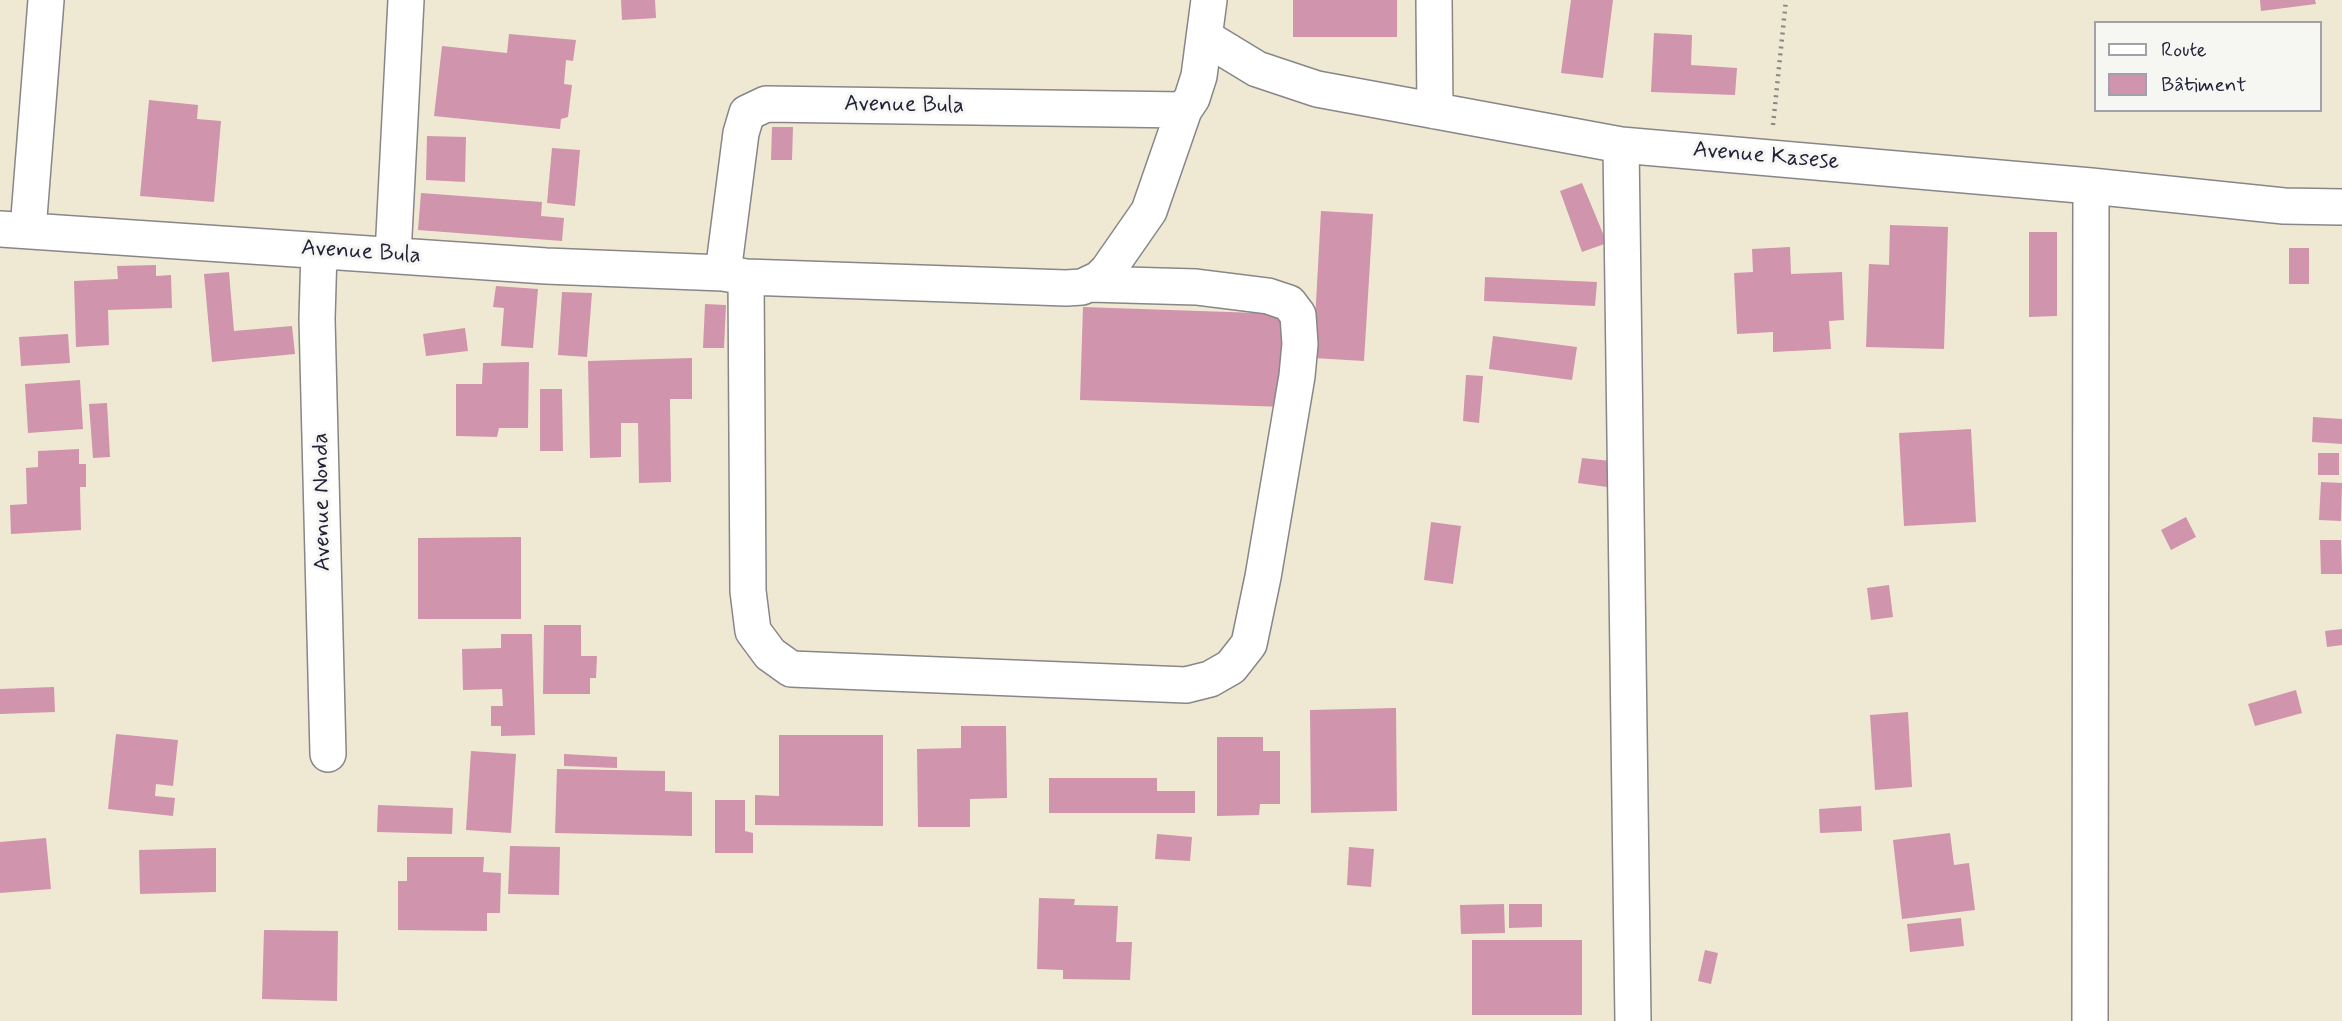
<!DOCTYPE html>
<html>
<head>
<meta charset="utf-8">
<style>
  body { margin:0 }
  #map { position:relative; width:2342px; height:1021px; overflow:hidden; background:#efe9d4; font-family:Mynerve,sans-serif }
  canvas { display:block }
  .legend { position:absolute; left:2094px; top:21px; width:228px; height:91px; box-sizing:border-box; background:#f6f6f2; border:2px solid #a1a1a9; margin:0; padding:9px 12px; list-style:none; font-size:21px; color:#22223b }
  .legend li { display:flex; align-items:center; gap:14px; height:35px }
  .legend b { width:35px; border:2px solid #a1a1a9 }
</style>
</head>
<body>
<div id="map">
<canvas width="2342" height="1021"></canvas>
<ul class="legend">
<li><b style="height:9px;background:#fff"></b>Route</li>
<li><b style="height:19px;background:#d094ad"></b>Bâtiment</li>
</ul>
</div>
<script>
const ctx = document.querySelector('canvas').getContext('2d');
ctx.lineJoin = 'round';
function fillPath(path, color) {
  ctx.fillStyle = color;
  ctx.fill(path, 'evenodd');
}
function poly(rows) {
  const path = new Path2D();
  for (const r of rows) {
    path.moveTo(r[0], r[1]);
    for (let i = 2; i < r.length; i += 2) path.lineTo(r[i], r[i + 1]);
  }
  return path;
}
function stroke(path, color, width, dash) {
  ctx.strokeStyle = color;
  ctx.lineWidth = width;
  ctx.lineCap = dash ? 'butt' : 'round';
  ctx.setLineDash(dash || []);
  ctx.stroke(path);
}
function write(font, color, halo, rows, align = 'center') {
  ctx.font = font + ' Mynerve,sans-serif';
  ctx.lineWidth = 6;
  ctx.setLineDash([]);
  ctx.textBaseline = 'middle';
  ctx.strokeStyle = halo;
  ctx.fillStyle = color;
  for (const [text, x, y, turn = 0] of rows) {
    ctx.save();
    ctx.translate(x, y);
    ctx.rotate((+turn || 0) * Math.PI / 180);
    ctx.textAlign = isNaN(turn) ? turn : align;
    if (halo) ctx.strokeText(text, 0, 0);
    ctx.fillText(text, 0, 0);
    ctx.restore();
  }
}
fillPath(poly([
  [621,0,655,0,656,18,622,20],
  [1293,0,1397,0,1397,37,1293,37],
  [1571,0,1613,0,1603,78,1561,73],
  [2260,0,2315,0,2316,4,2261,11],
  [1654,33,1692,35,1691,65,1737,68,1735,95,1651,92],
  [509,34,576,40,573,61,566,60,564,84,572,85,568,117,561,119,560,129,434,116,442,46,507,53],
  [149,100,198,105,197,119,221,121,214,202,140,196],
  [772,127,793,127,792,160,771,160],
  [427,136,466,137,465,182,426,180],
  [552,148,580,150,575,206,547,203],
  [1582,183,1607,243,1582,252,1560,191],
  [421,193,542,202,541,216,564,218,562,241,418,230],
  [1321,211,1373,214,1364,361,1313,358],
  [1890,225,1948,227,1944,349,1866,347,1869,264,1889,265],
  [2029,232,2057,232,2057,316,2029,317],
  [1790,247,1791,274,1842,272,1844,320,1829,321,1831,349,1773,352,1773,332,1737,334,1734,273,1753,272,1752,249],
  [2289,248,2309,248,2309,284,2289,284],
  [156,265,156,276,171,275,172,308,108,310,109,345,76,347,74,281,118,279,117,266],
  [229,272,234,331,292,326,295,354,212,362,204,274],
  [1485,277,1597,282,1595,306,1484,301],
  [496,286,538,289,533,348,501,346,504,308,493,307],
  [562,292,592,293,587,357,558,355],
  [705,304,726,305,724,348,703,348],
  [1083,307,1287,314,1284,407,1080,400],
  [465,328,468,351,426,356,423,334],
  [68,334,70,363,21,366,19,337],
  [1493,336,1577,347,1572,380,1489,369],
  [692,358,692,399,670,399,671,482,639,483,638,423,621,423,621,457,590,458,588,361],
  [529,362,528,428,499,428,497,437,456,436,456,384,482,384,483,363],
  [1466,375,1483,376,1479,423,1463,421],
  [80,380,83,429,28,433,25,384],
  [540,389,562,389,563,451,540,451],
  [107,403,110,457,93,458,89,404],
  [2313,417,2342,419,2342,444,2312,442],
  [1971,429,1976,522,1904,526,1899,433],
  [79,449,79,464,86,464,86,487,80,487,81,530,11,534,10,505,27,504,26,468,38,467,38,451],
  [2318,453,2339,453,2339,475,2318,475],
  [1582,458,1611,461,1607,487,1578,483],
  [2321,482,2342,483,2341,521,2319,520],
  [2186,517,2196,537,2171,550,2161,530],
  [1431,522,1461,526,1453,584,1424,580],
  [521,537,521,619,418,619,418,538],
  [2320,540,2341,540,2342,574,2321,574],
  [1889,585,1893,617,1871,620,1867,588],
  [544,625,581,625,581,656,597,656,596,678,590,678,590,694,543,694],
  [2342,629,2342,645,2327,647,2325,631],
  [501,634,532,634,535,735,501,736,501,726,491,726,491,706,503,706,502,689,463,690,462,649,501,648],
  [54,687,55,712,0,714,0,689],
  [2296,690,2302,713,2255,726,2248,704],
  [1396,708,1397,811,1311,813,1310,710],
  [1908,712,1912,787,1875,790,1870,715],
  [961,726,1006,726,1007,798,970,799,970,827,918,827,917,749,961,748],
  [116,734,178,740,173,786,156,784,155,796,175,798,173,816,108,809],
  [779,735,883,735,883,826,755,825,755,795,779,796],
  [1217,737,1263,737,1263,751,1280,751,1280,804,1260,804,1259,815,1217,816],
  [471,751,516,754,511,833,466,830],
  [564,754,617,757,617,768,564,766],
  [557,769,665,771,665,791,692,792,692,836,555,833],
  [1049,778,1157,778,1157,791,1195,791,1195,813,1049,813],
  [715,800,745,800,745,831,753,833,753,853,715,853],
  [378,805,453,808,452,834,377,832],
  [1861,806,1862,831,1820,833,1819,809],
  [1950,833,1954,865,1969,863,1975,910,1902,919,1893,840],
  [1157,834,1192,837,1190,861,1155,859],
  [46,838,51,889,0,893,0,842],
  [510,846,560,847,559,895,508,894],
  [1349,847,1374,849,1371,887,1347,885],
  [216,848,216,892,140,894,139,850],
  [407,857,484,857,483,872,501,873,500,913,487,913,487,931,398,930,398,881,407,881],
  [1039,898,1075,899,1074,905,1118,906,1116,942,1132,942,1130,980,1063,979,1063,970,1037,969],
  [1504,904,1505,933,1461,934,1460,905],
  [1509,904,1542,904,1542,927,1509,928],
  [1961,918,1964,946,1910,952,1907,924],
  [264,930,338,931,337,1001,262,999],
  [1472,940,1582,940,1582,1015,1472,1015],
  [1705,950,1718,953,1711,984,1698,981]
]), '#d094ad');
const street = poly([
  [1434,0,1435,111],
  [1206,38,1257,69,1317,89,1621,145,2091,186,2284,206,2342,207],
  [1621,145,1633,1021],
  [0,229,546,266,723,273,746,277,1066,288,1082,287,1099,279,1108,270,1149,211,1184,110,1192,98,1199,76,1209,0],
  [28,230,46,0],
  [319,251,317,319,328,754],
  [393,255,406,0],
  [723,273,741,133,747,113,766,104,1184,110],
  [746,277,748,591,753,631,770,654,791,669,1186,685,1210,679,1231,667,1249,644,1263,577,1297,376,1300,344,1298,315,1289,303,1268,296,1196,287,1090,284],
  [2090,1021,2091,186]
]);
stroke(street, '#888688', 38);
stroke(poly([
  [1773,125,1786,0]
]), '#888688', 4.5, [2, 5]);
stroke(street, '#fff', 35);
write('23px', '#22223b', '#f6f6f2', [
  ["Avenue Bula",904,106,1],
  ["Avenue Kasese",1766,157,5],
  ["Avenue Bula",361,253,4],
  ["Avenue Nonda",323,502,-91]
]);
</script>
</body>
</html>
